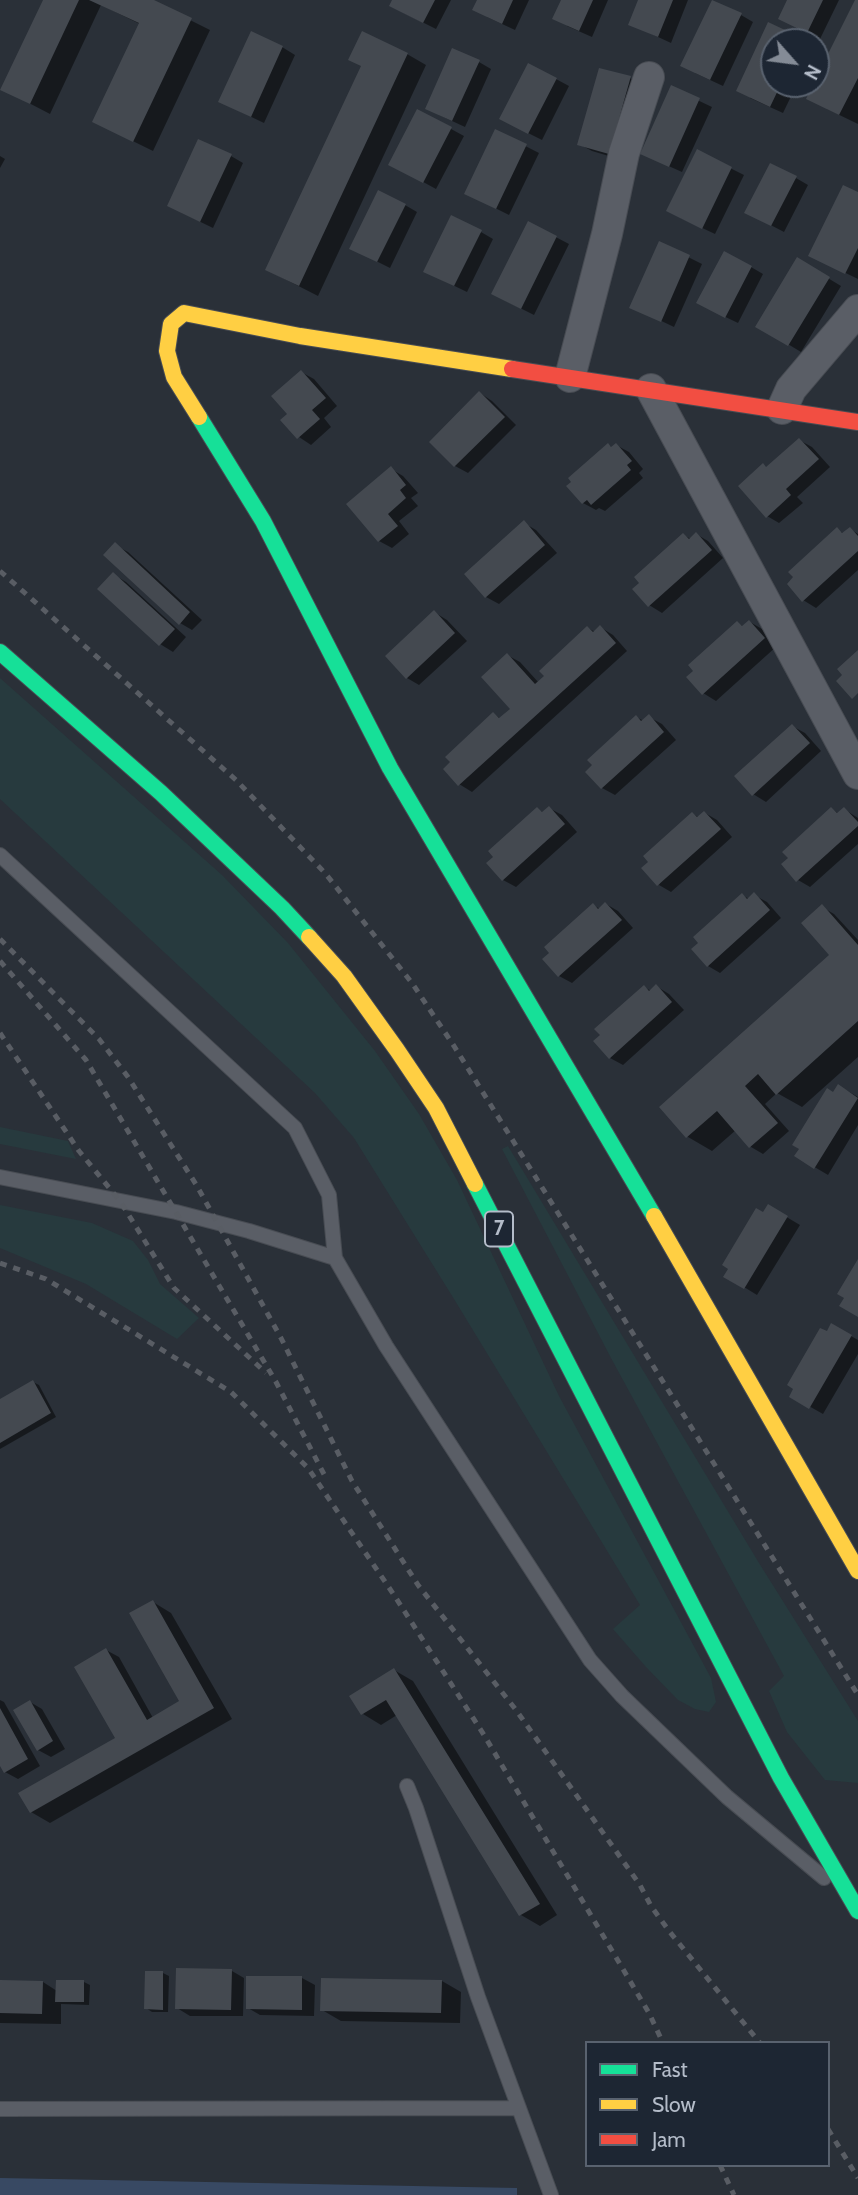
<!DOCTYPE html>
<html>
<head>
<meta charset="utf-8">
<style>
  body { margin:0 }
  #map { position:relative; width:858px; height:2195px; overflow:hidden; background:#2a3038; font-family:Cabin,sans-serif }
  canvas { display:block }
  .legend { position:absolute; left:585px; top:2041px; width:245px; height:126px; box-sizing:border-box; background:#1d2633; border:2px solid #59626f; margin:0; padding:9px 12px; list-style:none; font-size:21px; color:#b4bcc9 }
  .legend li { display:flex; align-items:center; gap:14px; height:35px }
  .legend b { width:35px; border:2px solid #59626f }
  .north { position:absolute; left:760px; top:28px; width:70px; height:70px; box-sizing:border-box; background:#1d2633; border:2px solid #59626f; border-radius:50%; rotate:118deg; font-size:19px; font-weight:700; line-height:28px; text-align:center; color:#b4bcc9 }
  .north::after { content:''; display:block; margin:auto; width:24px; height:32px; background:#848b96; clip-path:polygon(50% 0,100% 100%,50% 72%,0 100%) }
</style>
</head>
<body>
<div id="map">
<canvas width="858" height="2195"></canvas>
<ul class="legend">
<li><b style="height:9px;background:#16e098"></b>Fast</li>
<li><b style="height:9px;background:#ffcf43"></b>Slow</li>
<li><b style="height:9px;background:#f24e42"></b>Jam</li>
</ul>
<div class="north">N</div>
</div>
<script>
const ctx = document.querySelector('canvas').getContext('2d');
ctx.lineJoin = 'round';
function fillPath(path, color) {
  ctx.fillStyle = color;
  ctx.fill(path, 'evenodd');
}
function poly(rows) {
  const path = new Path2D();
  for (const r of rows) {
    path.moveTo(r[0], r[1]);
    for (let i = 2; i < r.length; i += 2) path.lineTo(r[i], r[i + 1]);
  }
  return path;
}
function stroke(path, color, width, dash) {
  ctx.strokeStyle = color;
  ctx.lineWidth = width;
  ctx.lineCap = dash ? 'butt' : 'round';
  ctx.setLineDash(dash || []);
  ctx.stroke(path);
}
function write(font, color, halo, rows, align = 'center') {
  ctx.font = font + ' Cabin,sans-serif';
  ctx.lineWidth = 7;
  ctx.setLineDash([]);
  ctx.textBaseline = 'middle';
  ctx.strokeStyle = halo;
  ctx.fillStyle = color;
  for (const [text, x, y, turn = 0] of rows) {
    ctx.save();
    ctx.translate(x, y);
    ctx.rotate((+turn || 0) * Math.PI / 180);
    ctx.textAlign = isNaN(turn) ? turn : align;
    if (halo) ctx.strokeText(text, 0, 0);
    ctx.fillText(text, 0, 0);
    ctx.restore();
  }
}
fillPath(poly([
  [0,678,222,875,288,943,375,1051,419,1114,457,1180,559,1396,711,1678,716,1702,709,1712,695,1709,678,1700,646,1667,613,1629,640,1605,454,1299,354,1138,315,1093,0,799],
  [0,1127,68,1141,76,1159,0,1144],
  [508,1146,759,1563,858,1721,858,1783,825,1780,787,1732,769,1691,784,1676,611,1358,502,1149],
  [0,1205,92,1223,133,1241,148,1260,160,1284,199,1318,177,1339,86,1284,0,1248]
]), '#273a3e');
fillPath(poly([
  [0,2178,517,2188,517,2195,0,2195]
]), '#384963');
fillPath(poly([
  [45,0,150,0,210,30,153,151,94,122,140,24,101,5,50,114,2,89],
  [394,0,451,0,436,29,404,13],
  [479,0,529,0,515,30,487,17],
  [563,0,608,0,592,37,567,26],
  [640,0,688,0,671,43,630,24],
  [789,0,839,0,820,39,792,25],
  [857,0,858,0,858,124,827,109,815,84],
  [741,15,753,22,723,86,695,73],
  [769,25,805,42,774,42,774,84,797,84,783,113,750,98],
  [282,47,295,55,264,123,220,102],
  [407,54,426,65,318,296,267,270],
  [479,62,491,69,465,127,439,115],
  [630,78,643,85,622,160,592,151,579,144],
  [556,79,569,86,542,140,514,126],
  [672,88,712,107,682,172,655,160],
  [418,111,464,136,436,189,403,171],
  [496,131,539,153,509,215,479,200],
  [698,152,744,175,715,234,681,218],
  [0,156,5,159,0,168],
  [231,156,243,163,213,228,182,213],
  [796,178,808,185,784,232,759,219],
  [858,194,858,279,823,262],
  [405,205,417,212,390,268,364,255],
  [529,223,569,244,534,315,506,301],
  [481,232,493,239,467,292,438,278],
  [660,243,702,264,674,327,632,307],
  [798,260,841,286,801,352,758,326],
  [751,267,763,274,738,323,711,310],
  [301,372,314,379,337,406,324,418,331,427,311,445,299,437,289,414],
  [480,393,492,401,516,425,468,473,455,466,431,442],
  [799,440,812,447,830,467,797,497,803,503,779,523,767,516,768,468],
  [608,445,613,448,616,445,629,452,643,469,639,473,643,478,605,511,599,508,596,510,583,503,569,486],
  [391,469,403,476,418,493,411,498,418,506,399,521,409,534,392,548,379,541],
  [524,523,536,530,557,553,499,604,486,597,466,574],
  [850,529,858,534,858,570,816,608,803,600,837,530,845,534],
  [696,534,708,541,723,558,662,613,649,605,683,535,691,539],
  [115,545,128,552,202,620,192,630,180,623],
  [113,574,126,582,186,637,173,652,160,644],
  [434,612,447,620,467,641,419,685,407,678],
  [750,622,762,629,777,646,716,701,703,693,737,623,744,627],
  [600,627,613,635,627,651,472,792,459,784,494,714,501,719,512,709,507,655,520,662,539,683,588,628,595,632],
  [636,717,644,721,649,717,662,724,676,740,615,795,602,788,588,772],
  [792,726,805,733,821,751,766,802,753,794],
  [549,808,562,815,577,832,516,887,503,880,537,809,544,813],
  [832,809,839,814,844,809,858,818,858,844,810,887,798,880],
  [705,813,717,820,732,837,671,892,659,885,693,814,700,818],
  [742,895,749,899,754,895,767,902,781,918,720,973,708,966],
  [606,904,618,911,633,928,572,983,559,976,593,905,600,909],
  [822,907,834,914,858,940,858,1057,802,1107,777,1093,765,1104,789,1131,763,1154,751,1147,736,1130,712,1151,688,1137,661,1108,832,955],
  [656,986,669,994,684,1010,623,1065,610,1058,644,987,651,991],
  [839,1086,858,1097,858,1125,828,1175,796,1156],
  [768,1206,800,1225,757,1295,726,1276],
  [832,1325,858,1340,858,1354,823,1414,791,1396],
  [33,1382,39,1385,56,1417,0,1449,0,1401],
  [153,1602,171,1613,232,1719,50,1823,31,1812,118,1738,106,1650,119,1657,153,1718,181,1702],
  [394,1670,413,1681,557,1915,540,1926,521,1915,397,1715,381,1725,363,1714],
  [0,1700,4,1702,40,1766,18,1779,5,1772,0,1762],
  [30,1702,42,1709,65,1749,51,1757,38,1750],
  [232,1971,244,1978,243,2016,190,2016,177,2008],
  [163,1973,169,1976,168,2012,152,2012,146,2008],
  [302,1978,315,1985,314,2016,260,2015,248,2008],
  [442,1981,461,1992,460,2023,341,2021,322,2010],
  [0,1982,43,1982,57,1991,84,1982,90,1985,89,2005,61,2004,61,2024,0,2023]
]), '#0007');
fillPath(poly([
  [43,0,79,0,30,104,0,90],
  [89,0,154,0,192,18,133,142,92,122,139,23],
  [392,0,435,0,423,23,389,6],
  [477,0,513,0,502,24,472,10],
  [561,0,593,0,579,31,552,19],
  [638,0,673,0,658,37,628,25],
  [712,0,742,13,710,80,680,66],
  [787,0,823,0,807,33,778,19],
  [855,0,858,0,858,78,839,115,806,99,813,84,816,84,816,78],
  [768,22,802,38,801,42,774,42,774,84,781,84,770,107,736,91],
  [251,31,283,46,251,117,218,102],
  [362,31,408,53,299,286,265,270,361,66,348,60],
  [452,48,480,60,452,121,425,109],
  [528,63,557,78,528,134,499,119],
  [599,68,631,76,609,154,577,145],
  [671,85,700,98,669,167,640,154],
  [417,109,452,127,423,183,388,165],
  [495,129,527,144,496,209,464,194],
  [198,139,232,154,200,222,167,206],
  [697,149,732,167,702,229,666,211],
  [770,163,797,176,771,226,744,213],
  [843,185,858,192,858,248,845,274,808,256],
  [378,190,406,204,377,262,349,249],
  [451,215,482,230,454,286,423,272],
  [528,221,557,236,521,309,491,294],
  [659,241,690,255,661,322,629,308],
  [724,251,752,266,725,318,696,303],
  [797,257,830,277,788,346,755,327],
  [301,370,326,398,312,410,320,419,297,439,280,420,287,414,271,396],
  [479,391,505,417,454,467,429,442],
  [799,438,819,459,786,489,791,495,766,518,738,486,763,463,766,467],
  [608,443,611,447,616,443,632,461,627,465,631,470,591,505,587,500,582,504,566,486,571,482,568,478],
  [391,466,406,485,400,490,406,498,388,514,398,526,378,542,346,504],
  [524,520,545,545,485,598,464,574],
  [837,527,842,533,850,527,858,536,858,551,802,602,787,584,793,577,788,572],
  [696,532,712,550,648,607,632,589,639,583,634,577,683,533,689,539],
  [115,542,190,612,179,625,103,555],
  [113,572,175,629,159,646,97,589],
  [434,610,455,633,406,679,385,656],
  [749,620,765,638,702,695,686,677,693,671,688,665,737,621,742,626],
  [600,625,616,643,458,786,443,769,450,762,445,757,493,712,499,718,510,709,481,677,507,653,535,684,544,676,539,671,587,626,593,632],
  [858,650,858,693,852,699,836,681,842,675,837,669],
  [649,714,664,732,601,789,585,772,592,765,587,760,636,715,641,721],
  [792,724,810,743,752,796,734,776],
  [549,806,565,824,502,881,486,863,493,857,488,851,537,807,542,812],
  [831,807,837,813,844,807,858,822,858,826,796,882,781,864,788,858,782,852],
  [704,811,721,829,657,886,641,868,648,862,643,856,692,812,697,817],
  [754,892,770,910,707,967,691,949,698,943,693,937,742,893,747,899],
  [605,902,622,920,558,977,542,959,549,953,544,947,593,903,598,909],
  [822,904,858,945,858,1021,776,1095,758,1074,745,1086,778,1123,749,1148,717,1111,686,1138,659,1107,829,955,801,923],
  [656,984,672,1002,609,1059,593,1041,600,1035,594,1029,644,985,649,991],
  [838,1084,858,1098,814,1169,794,1156,799,1149,792,1145,827,1088,833,1092],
  [768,1204,788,1216,744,1289,723,1277,728,1269,722,1265,756,1208,763,1212],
  [858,1259,858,1317,839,1306,844,1298,837,1294],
  [831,1323,852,1335,809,1409,789,1397,793,1389,787,1385,820,1328,827,1331],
  [33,1380,51,1413,0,1443,0,1399],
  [153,1600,214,1708,30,1813,18,1793,115,1738,74,1667,106,1648,147,1720,179,1701,129,1613],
  [394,1668,540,1904,519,1916,386,1700,361,1715,349,1696],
  [30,1700,53,1741,37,1751,13,1710],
  [0,1708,28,1759,4,1773,0,1766],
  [176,1968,232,1969,231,2010,175,2009],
  [145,1971,163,1971,163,2010,144,2009],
  [246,1976,302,1976,302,2010,246,2009],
  [321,1978,442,1980,441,2013,320,2011],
  [0,1980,43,1981,42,2014,0,2013],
  [56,1980,84,1980,84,2002,55,2002]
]), '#444950');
const lane = poly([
  [0,855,295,1128,329,1195,335,1258],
  [0,1177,176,1212,249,1231,335,1258,386,1346,590,1660,622,1696,727,1797,824,1878],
  [407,1786,416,1808,478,1997,551,2195],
  [0,2109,519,2108]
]);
const street = poly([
  [570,377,607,234,624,153,649,77],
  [651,389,858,774],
  [782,409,791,389,858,310]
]);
const fast = poly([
  [199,417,263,521,390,768,654,1216],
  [0,652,161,793,282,908,309,937],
  [475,1184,781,1778,858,1911]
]);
const slow = poly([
  [199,417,174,377,167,351,171,324,184,313,300,336,512,369],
  [309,937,344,976,397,1050,436,1108,475,1184],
  [654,1216,858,1571]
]);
const jam = poly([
  [512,369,858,422]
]);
stroke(lane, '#484c53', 16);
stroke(street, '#484c53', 32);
stroke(fast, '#484c53', 18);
stroke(slow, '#484c53', 18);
stroke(jam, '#484c53', 18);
stroke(lane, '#5a5e66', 14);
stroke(street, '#5a5e66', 30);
stroke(fast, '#16e098', 16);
stroke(slow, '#ffcf43', 16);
stroke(jam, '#f24e42', 16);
stroke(poly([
  [0,571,236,780,325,873,412,983,454,1046,858,1695],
  [0,939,99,1039,128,1077,197,1186,281,1338,352,1481,418,1585,516,1710,640,1885,651,1906,669,1931,760,2043],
  [0,961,86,1060,276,1382,327,1480],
  [0,1033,79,1151,120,1201,174,1288,266,1373],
  [0,1263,46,1279,231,1392,308,1468,394,1595,484,1735,649,2013,663,2043],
  [828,2129,858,2178],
  [720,2165,734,2195]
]), '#595d64', 5, [7, 7]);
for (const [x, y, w] of [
  [499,1229,28]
]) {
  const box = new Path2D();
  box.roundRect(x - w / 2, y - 17.5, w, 35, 5);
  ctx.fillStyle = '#1d2633';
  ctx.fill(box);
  stroke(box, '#b4bcc9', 2);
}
write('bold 21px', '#b4bcc9', null, [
  ["7",499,1229]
]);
</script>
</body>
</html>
